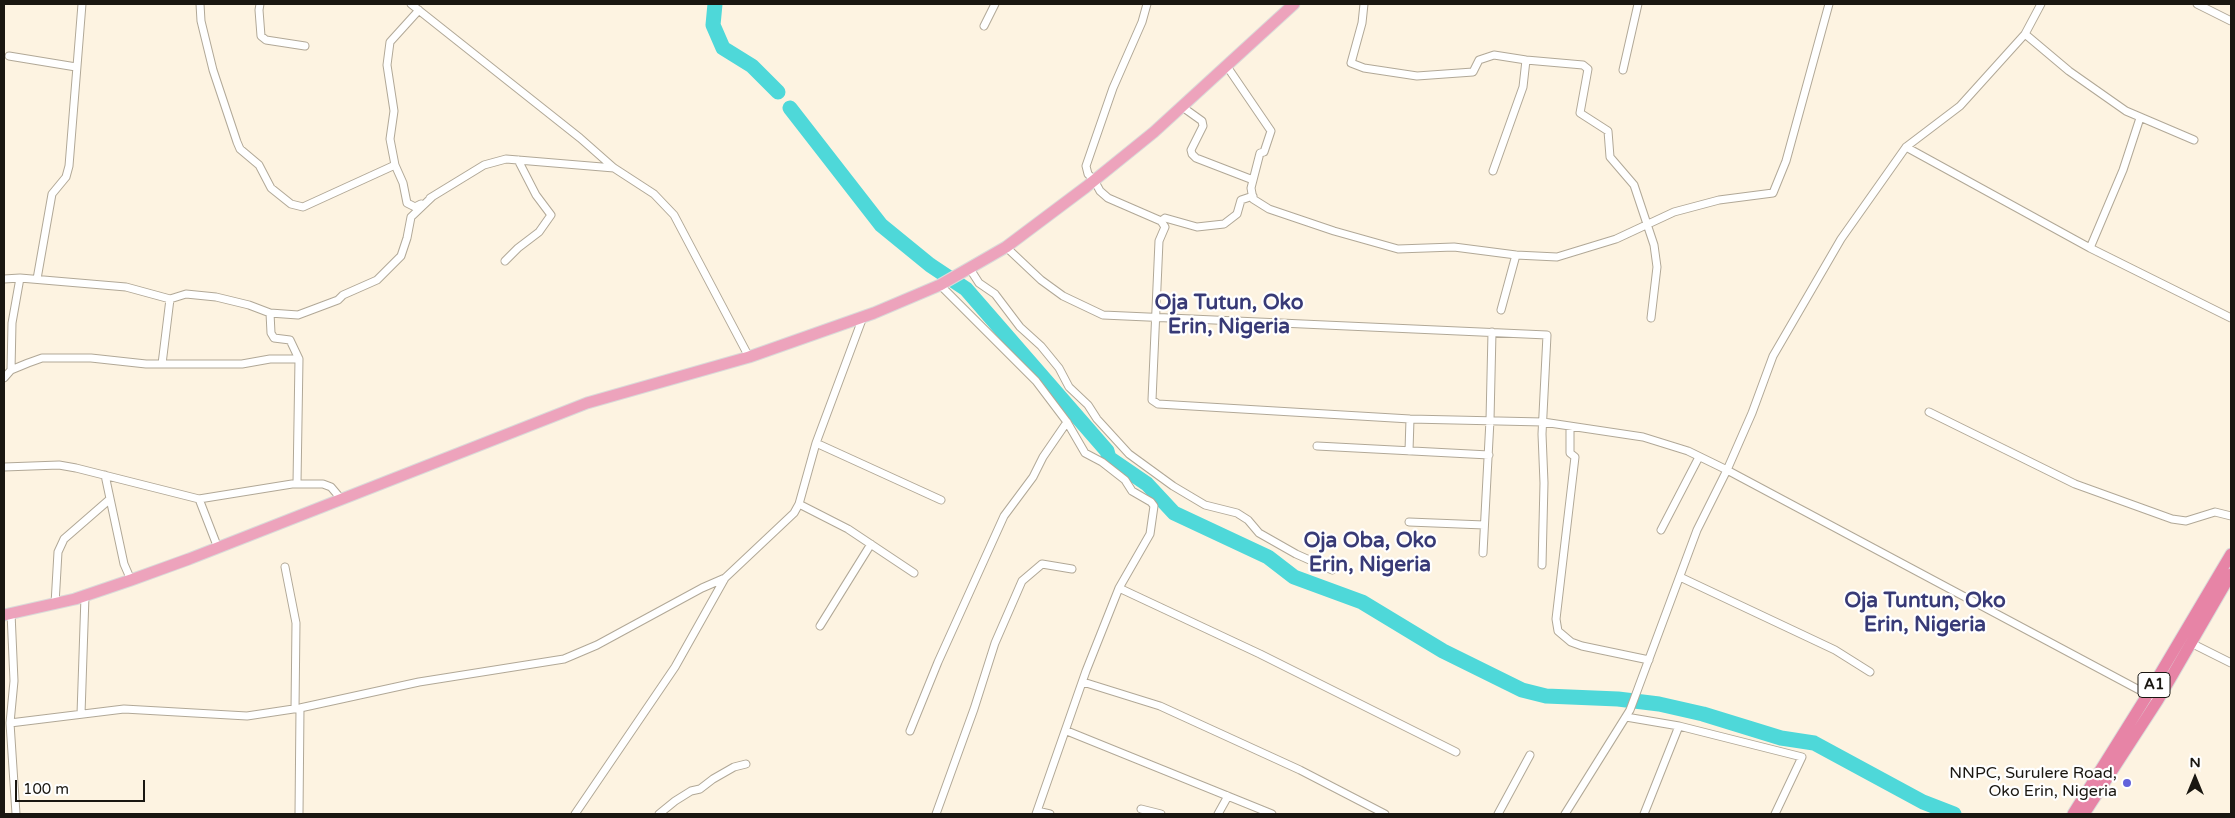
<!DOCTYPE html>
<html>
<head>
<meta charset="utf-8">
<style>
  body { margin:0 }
  #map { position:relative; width:2235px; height:818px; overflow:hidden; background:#fdf3e1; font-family:"Varela Round",sans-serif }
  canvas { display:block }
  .frame { position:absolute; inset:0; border:5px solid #1a1711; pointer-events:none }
  .north { position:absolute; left:2170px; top:753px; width:50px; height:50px; -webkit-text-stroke:4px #fff; paint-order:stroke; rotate:0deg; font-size:14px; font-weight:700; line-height:20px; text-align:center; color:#1a1711 }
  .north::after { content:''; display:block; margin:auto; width:18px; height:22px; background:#1a1711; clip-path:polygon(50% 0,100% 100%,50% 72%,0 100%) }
  .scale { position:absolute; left:15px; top:780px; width:130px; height:22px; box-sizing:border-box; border:2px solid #1a1711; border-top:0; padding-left:6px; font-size:15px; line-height:18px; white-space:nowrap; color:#1a1711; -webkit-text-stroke:4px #fff; paint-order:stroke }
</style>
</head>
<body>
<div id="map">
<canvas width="2235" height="818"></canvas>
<div class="frame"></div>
<div class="north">N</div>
<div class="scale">100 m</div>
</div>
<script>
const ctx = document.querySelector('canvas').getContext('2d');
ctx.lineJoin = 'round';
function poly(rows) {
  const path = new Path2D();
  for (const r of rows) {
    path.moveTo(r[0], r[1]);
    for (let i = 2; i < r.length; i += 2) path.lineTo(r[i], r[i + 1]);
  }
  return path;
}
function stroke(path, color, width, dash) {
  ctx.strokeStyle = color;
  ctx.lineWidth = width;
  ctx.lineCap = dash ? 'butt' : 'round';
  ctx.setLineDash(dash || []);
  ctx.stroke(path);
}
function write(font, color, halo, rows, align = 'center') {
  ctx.font = font + ' "Varela Round",sans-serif';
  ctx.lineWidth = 4.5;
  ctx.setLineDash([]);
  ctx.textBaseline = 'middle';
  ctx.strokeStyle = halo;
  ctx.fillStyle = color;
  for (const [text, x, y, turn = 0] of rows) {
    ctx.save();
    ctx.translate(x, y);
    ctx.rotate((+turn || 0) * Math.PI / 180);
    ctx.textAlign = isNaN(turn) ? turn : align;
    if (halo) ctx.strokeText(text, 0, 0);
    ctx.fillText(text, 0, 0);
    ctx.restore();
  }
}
stroke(poly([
  [715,4,713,25,723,48,752,66,778,92],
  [790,108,881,225,930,265,966,289,1107,451,1109,458,1147,484,1174,513,1268,557,1294,577,1362,602,1443,651,1522,690,1546,696,1618,699,1659,704,1703,714,1781,738,1814,743,1923,802,1954,814]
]), '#4ed8d9', 15);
const minor = poly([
  [200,4,201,21,213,70,237,142,240,149,259,165,271,188,291,204,303,207,395,165],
  [260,4,259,10,261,36,266,40,305,46],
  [411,4,580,138,614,168,654,194,674,215,749,357],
  [1147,4,1142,22,1113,88,1086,166,1088,174,1094,180,1100,191,1108,198,1161,221,1165,227,1159,241,1152,400,1158,404,1410,419,1543,422,1643,437,1688,451,1727,470,2158,700],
  [1364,4,1362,23,1351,63,1364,68,1417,76,1473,72,1479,60,1494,55,1526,60,1583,65,1588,69,1580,113,1608,131,1610,157,1634,185,1654,245,1657,267,1651,318],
  [2197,4,2231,21],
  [419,10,390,42,387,65,394,111,390,139,395,165,403,183,407,203,415,207,421,204],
  [984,26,995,4],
  [2025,34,2069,71,2126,111,2194,140],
  [9,56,76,67],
  [1226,65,1271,131,1264,152,1260,153,1251,188,1253,199,1269,209,1334,231,1398,249,1454,247,1516,255,1557,257,1616,239,1674,212,1719,200,1773,193,1786,161,1829,4],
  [1623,70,1638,4],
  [1181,106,1202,121,1203,126,1191,150,1192,154,1196,158,1253,180],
  [1906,147,2090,248,2231,318],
  [1493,171,1523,87,1526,60],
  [430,198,484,165,506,159,614,168],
  [1161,221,1165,218,1197,227,1224,224,1237,214,1241,200,1253,196],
  [1006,247,1041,280,1063,296,1103,315,1547,335,1542,434,1544,483,1542,565],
  [2090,248,2123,170,2140,118],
  [505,261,518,248,539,232,551,215,536,195,518,160],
  [970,269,979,283,995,294,1020,327,1041,346,1059,368,1069,387,1088,405,1097,419,1129,454,1173,486,1205,505,1237,513,1248,520,1259,533,1296,554,1332,570],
  [4,279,20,278],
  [37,279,52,194,66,177,69,166,82,4],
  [940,285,1036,381,1067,422,1085,453,1102,462,1125,480,1132,491,1151,502,1154,506,1150,534,1119,588,1086,671,1036,814],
  [1501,310,1516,255],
  [270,313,271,333,274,338,290,340,299,359,297,483],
  [162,364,170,299],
  [11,370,12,323,20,278,126,287,170,299,186,294,216,297,249,305,270,313,298,315,338,300,343,295,377,280,401,256,407,238,411,217,432,197],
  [4,378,11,370,28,363,42,358,91,358,146,364,242,364,270,359,299,359],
  [1929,412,2075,484,2172,519,2186,521,2215,512,2231,516],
  [1570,426,1570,453,1575,457,1556,619,1558,631,1571,642,1582,646,1649,660],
  [816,443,941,500],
  [1317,446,1489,455],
  [1409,451,1410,419],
  [4,467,59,465,76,468,199,499,292,484,323,484,331,487,342,500],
  [105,475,124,564,131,580],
  [199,499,218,548],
  [799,504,848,529,914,573],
  [1409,522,1484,525],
  [1661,530,1699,457],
  [1483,553,1490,420,1492,332],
  [285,567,296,623,295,709],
  [1680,577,1835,650,1870,672],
  [1119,588,1260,654,1456,752],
  [55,604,58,552,64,539,110,499],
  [11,613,14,681,10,723,16,814],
  [820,626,871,544],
  [2191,643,2231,663],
  [1083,682,1160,706,1300,770,1385,814],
  [81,714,85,596],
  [1626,717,1679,726,1802,757,1775,814],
  [10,723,124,709,247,716,300,708,419,682,564,659,597,645,702,588,725,578,794,513,799,504,816,443,863,317],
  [910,731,938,662,1004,516,1033,477,1043,457,1067,422],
  [1067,731,1272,814],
  [1141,809,1161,814],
  [1037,811,1050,814],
  [299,814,300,708],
  [575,814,675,667,725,578],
  [659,814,675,801,691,791,700,789,713,779,734,767,746,764],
  [936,814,974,709,995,643,1022,581,1042,564,1072,569],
  [1218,814,1228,796],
  [1498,814,1530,755],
  [1565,814,1630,710,1697,530,1727,470,1752,413,1773,356,1841,239,1906,147,1960,106,2025,34,2041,4],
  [1644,814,1679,726]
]);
const primary = poly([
  [4,615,75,599,131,580,189,559,587,403,749,357,874,313,940,285,1006,247,1086,187,1154,132,1294,4]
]);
const trunk = poly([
  [2073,814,2148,694,2231,554],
  [2084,814,2158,700,2231,574]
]);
stroke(minor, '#b1a897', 9);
stroke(primary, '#dadad9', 13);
stroke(trunk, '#dadad9', 13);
stroke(minor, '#fff', 7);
stroke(primary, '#eda3bc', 11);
stroke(trunk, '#e784a6', 11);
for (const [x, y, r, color] of [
  [2127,783,5,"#6262db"]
]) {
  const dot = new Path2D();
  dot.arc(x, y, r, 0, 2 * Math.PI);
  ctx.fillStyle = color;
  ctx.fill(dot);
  stroke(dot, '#fff', 2);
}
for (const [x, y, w] of [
  [2154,685,32]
]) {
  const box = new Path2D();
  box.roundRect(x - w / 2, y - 12.5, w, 25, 4);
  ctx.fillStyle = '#fff';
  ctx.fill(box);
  stroke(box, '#1a1711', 1);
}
write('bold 15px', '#1a1711', null, [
  ["A1",2154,685]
]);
write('16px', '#1a1711', '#fff', [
  ["NNPC, Surulere Road,",2117,774],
  ["Oko Erin, Nigeria",2117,792]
], 'right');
write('bold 21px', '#383a76', '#fff', [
  ["Oja Tutun, Oko",1229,303],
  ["Erin, Nigeria",1229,327],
  ["Oja Oba, Oko",1370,541],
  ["Erin, Nigeria",1370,565],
  ["Oja Tuntun, Oko",1925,601],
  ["Erin, Nigeria",1925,625]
]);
</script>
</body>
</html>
